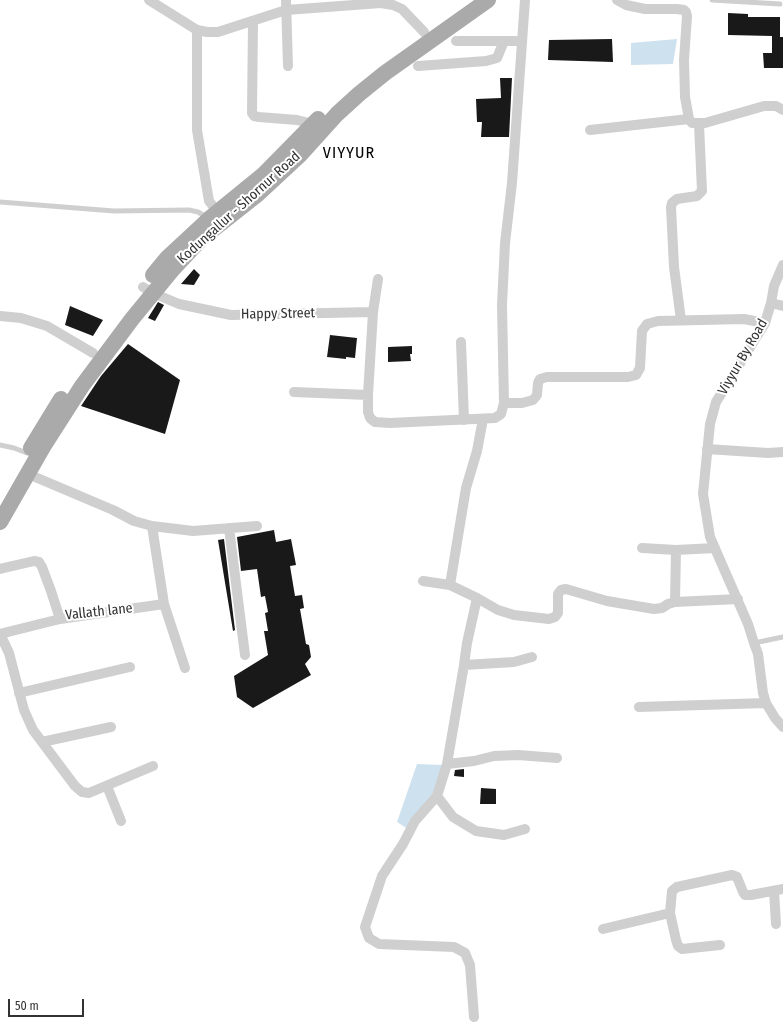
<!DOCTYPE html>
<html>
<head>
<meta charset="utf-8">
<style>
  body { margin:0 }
  #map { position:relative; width:783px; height:1025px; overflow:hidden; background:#fff; font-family:"Fira Sans Condensed",sans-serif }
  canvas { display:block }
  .scale { position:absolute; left:8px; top:999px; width:76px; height:18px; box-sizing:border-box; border:2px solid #323232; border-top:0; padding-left:5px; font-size:12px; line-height:14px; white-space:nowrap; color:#323232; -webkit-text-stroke:3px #fff; paint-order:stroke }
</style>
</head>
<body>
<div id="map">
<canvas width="783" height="1025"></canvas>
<div class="scale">50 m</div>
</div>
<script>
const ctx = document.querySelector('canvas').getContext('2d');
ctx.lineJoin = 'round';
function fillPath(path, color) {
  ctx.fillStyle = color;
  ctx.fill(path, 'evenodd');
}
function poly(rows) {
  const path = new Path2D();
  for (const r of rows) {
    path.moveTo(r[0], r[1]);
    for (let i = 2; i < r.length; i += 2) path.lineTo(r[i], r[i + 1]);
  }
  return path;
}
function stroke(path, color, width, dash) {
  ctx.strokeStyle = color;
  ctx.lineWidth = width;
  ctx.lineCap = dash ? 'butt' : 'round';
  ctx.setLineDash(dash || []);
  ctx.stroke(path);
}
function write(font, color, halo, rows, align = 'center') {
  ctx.font = font + ' "Fira Sans Condensed",sans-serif';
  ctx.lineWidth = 4;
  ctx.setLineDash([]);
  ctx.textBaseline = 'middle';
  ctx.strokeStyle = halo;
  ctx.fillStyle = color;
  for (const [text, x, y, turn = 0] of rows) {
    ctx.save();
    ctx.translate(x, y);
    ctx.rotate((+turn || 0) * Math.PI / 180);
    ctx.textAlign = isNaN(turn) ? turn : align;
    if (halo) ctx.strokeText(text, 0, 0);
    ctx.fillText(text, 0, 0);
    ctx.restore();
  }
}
fillPath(poly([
  [677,39,673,64,631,65,631,43],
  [417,764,443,765,435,793,408,829,397,822]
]), '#cde1ee');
fillPath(poly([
  [728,13,748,14,748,17,780,17,780,37,783,37,783,68,764,68,763,53,772,53,772,36,728,35],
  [612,39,613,62,548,60,549,40],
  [500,78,512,78,509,137,481,137,482,122,477,122,476,99,501,98],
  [194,269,200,275,194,285,181,284],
  [158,302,164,305,155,321,148,318],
  [70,306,103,320,93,336,65,325],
  [330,335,357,338,355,358,346,357,346,359,327,357],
  [128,344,180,380,165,434,81,406,101,376],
  [412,346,412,354,410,354,411,361,388,362,388,347],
  [274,530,276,542,291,539,296,565,290,566,295,596,302,595,304,608,300,609,306,644,309,645,311,657,305,664,311,675,253,708,237,697,234,676,268,655,264,631,268,631,265,613,268,612,265,596,261,597,257,569,241,571,237,537],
  [224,539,235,630,233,631,218,540],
  [464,769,464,777,454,776,455,770],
  [481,788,496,789,496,804,480,804]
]), '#191919');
stroke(poly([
  [712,0,780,4],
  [0,202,114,211,189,210,198,212,208,218],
  [0,445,14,448,27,453],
  [754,643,783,637]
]), '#cfcfcf', 5);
stroke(poly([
  [149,0,197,30,207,32,218,32,286,10,381,3,393,5,402,9,424,32],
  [286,0,288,66],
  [617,0,626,5,645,9,677,9,684,10,686,12,687,16,684,60,685,97,689,119,692,123,705,123,764,106,776,106,783,110],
  [253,22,252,113,254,116,259,117,297,120,313,124],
  [197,30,197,130,209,201,217,211],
  [456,41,522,41],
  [418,66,486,61,497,58,504,41],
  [590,130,689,119],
  [783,265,774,286,771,303,765,323,716,402,710,424,703,494,710,537,748,624,754,643,758,654,763,693,766,703,775,718,783,727],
  [143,287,153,293,179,304,231,315,373,312,378,279],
  [771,303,783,306],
  [373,312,368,395,368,412,370,418,375,422,390,423,495,418,501,414,504,403,502,305,505,243,512,183,525,0],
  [0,316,21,318,47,326,93,353],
  [681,320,674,267,671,207,672,203,677,199,697,196,702,191,699,124],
  [461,342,464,420],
  [294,392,368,395],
  [504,403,522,403,533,400,537,395,538,383,540,379,547,377,628,377,636,375,640,368,642,331,647,324,658,321,744,319,765,323],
  [707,449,768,453,783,452],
  [28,474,113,510,134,521,152,526,193,531,257,526],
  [152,526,164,604,185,668],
  [229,528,245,655],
  [642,548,676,550,715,548],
  [0,569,34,561,39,562,42,567,51,591,60,619,164,604],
  [423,581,450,585,477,598,498,610,514,615,549,619,555,617,558,613,558,594,561,590,566,589,607,601,654,609,662,608,668,604,675,602,738,599],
  [450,585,466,488,477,451,483,419],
  [675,602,676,550],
  [0,634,9,653,24,710,33,730,75,786,82,792,89,793,153,766],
  [0,634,60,619],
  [464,665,467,643,477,598],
  [19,693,130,667],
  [639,707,766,703],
  [42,742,111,727],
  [447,764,474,761,494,756,518,755,557,758],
  [107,786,121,821],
  [437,796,453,817,476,831,504,835,525,829],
  [774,891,776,924],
  [670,913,672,891,677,887,732,875,737,877,743,892,745,895,751,895,783,889],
  [603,929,670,913,676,940,678,946,682,949,720,945],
  [474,1017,470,965,465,953,454,947,379,944,369,938,365,927,382,876,403,844,415,821,437,796,447,764,464,665,514,662,532,657]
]), '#cfcfcf', 10);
stroke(poly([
  [153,275,167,258,209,219,263,175,318,119],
  [31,448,61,399],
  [0,522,43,447,82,386,132,319,173,269,201,239,258,194,300,155,337,114,359,94,385,73,488,0]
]), '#aaa', 16);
write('14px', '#323232', '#fff', [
  ["Kodungallur - Shornur Road",239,208,-42],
  ["Happy Street",278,314,-1],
  ["Viyyur By Road",743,357,-60],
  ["Vallath lane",99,612,-6]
]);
ctx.letterSpacing = '1px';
write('16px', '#000', '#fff', [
  ["VIYYUR",349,154]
]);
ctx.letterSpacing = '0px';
</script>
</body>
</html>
